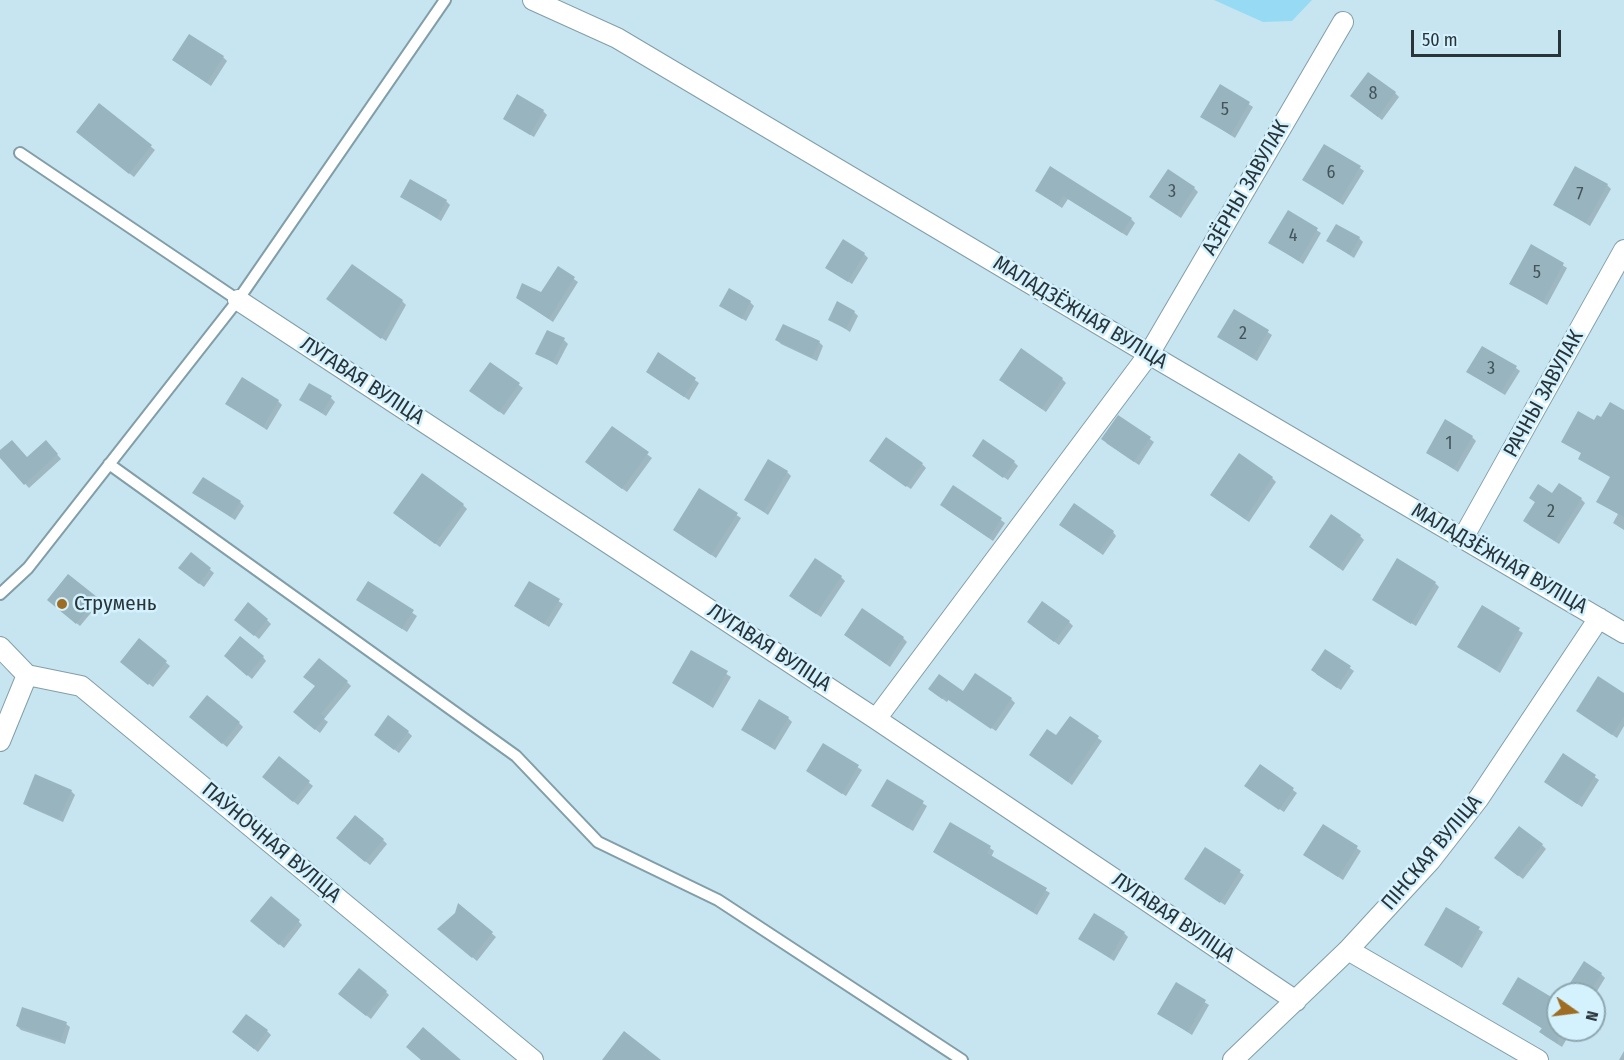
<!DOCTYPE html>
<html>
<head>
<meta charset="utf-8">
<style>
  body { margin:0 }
  #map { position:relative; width:1624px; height:1060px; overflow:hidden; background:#c7e5f0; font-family:"Fira Sans Condensed",sans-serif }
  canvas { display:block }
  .north { position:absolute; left:1546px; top:982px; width:60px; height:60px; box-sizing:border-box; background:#d4f2fd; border:2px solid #8fa6ae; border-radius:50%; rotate:104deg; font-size:16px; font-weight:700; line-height:24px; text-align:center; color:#283438 }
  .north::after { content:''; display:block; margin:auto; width:21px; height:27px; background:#9e6c22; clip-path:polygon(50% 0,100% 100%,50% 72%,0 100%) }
  .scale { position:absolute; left:1411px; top:30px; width:150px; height:27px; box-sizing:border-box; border:3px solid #283438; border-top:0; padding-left:8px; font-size:18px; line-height:21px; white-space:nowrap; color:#283438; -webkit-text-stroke:4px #d4f2fd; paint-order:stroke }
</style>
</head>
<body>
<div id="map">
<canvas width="1624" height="1060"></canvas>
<div class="north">N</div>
<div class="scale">50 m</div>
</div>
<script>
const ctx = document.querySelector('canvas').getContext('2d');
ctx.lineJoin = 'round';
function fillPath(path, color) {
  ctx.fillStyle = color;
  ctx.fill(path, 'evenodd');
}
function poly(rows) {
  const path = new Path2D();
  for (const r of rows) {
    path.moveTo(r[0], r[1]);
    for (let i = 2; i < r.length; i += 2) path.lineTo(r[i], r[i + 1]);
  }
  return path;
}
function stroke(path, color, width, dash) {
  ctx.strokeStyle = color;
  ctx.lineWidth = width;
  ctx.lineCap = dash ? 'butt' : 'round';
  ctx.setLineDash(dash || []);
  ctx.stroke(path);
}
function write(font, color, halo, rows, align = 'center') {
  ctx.font = font + ' "Fira Sans Condensed",sans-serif';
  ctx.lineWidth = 5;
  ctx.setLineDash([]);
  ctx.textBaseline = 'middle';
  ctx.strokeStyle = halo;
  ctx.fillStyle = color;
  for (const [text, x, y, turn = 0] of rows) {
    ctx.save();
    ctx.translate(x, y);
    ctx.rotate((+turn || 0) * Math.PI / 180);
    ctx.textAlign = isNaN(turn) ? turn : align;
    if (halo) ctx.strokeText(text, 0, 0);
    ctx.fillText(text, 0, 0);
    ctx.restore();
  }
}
fillPath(poly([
  [1214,0,1312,0,1292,21,1263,22]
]), '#96dbf3');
fillPath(poly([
  [223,57,227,61,211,86,173,60],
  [1220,86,1253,107,1235,138,1202,117],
  [1395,93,1399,97,1382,120,1356,100],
  [99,105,155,150,134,177,82,136],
  [543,111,547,115,534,137,504,119],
  [1360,168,1364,171,1343,205,1304,180],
  [1051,169,1131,219,1135,223,1127,236,1068,199,1062,208,1041,194],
  [1607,185,1611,189,1590,226,1555,205],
  [1194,188,1198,192,1181,218,1155,201],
  [402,197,446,201,450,205,441,221],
  [1288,212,1321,233,1303,264,1270,243],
  [1359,238,1363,242,1354,258,1328,241],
  [1532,246,1567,268,1547,305,1511,283],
  [864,254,868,258,852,284,827,268],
  [558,268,578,282,553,322,522,301,542,294],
  [402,301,406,305,386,341,332,303],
  [750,302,754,306,746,321,721,306],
  [1235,311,1272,335,1257,361,1219,337],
  [854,312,858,316,850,332,830,319],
  [784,326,819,342,823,346,817,361,781,344,777,340],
  [564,340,568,344,557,365,537,353],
  [659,354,699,383,689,400,651,375],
  [491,364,523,388,504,415,475,394],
  [1516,368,1520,371,1505,395,1472,375],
  [1062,379,1066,383,1046,412,1005,384],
  [331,398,335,402,326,416,301,400],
  [278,401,282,405,267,430,227,404],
  [1119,417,1154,442,1139,465,1106,443],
  [612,428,652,458,627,492,591,466],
  [1472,437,1476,441,1458,472,1427,452],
  [46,442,61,459,29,488,0,456,0,452,27,459],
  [978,459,1014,462,1018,466,1008,480],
  [922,464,926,468,911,489,875,465],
  [787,472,791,476,768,515,746,500],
  [1272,478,1276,482,1249,522,1216,499],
  [954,487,1005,523,993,541,946,509],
  [700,491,741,518,716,558,679,533],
  [194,493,240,502,244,506,235,520],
  [1553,495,1581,499,1585,503,1559,544,1529,525,1536,503,1530,498],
  [1624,498,1624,530,1613,523,1618,514,1598,502],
  [463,505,467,509,440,547,399,517],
  [1065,528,1113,532,1116,536,1103,555],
  [1360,536,1364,540,1343,571,1311,547],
  [191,554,214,573,204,587,184,572],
  [841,577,845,581,821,617,795,600],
  [368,583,417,616,407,632,362,603],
  [530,583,563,604,549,627,520,609],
  [1435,583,1439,587,1416,626,1374,600],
  [96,598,100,602,80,626,53,604],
  [1482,608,1523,633,1500,673,1459,647],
  [267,620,271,624,259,639,240,623],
  [1069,622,1073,626,1059,645,1033,626],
  [846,635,903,638,907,642,890,667],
  [139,640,170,666,153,687,126,665],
  [1326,651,1354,671,1341,690,1316,674],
  [692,652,731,677,713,708,674,683],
  [263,657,266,661,252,679,230,660],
  [347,682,351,686,324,719,328,722,320,733,299,716],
  [934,693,963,693,1011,699,1015,703,996,731,949,699,947,702],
  [1624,695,1624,726,1617,738,1578,711],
  [788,718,792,722,775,750,747,733],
  [1070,718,1102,741,1072,785,1031,755,1056,737],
  [195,721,239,723,243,727,227,747],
  [408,732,412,736,399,753,380,738],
  [823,745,862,770,846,796,807,771],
  [1563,755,1599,780,1582,807,1549,785],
  [279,758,313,786,298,805,268,781],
  [1260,766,1297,793,1284,812,1250,789],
  [887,781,927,806,913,831,872,806],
  [71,791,75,795,63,822,29,807,25,803],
  [951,824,990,848,994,851,991,857,1050,893,1037,915,934,852],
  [1323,826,1361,851,1343,880,1305,855],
  [383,840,387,844,370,865,342,842],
  [1542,845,1546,849,1523,879,1500,862],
  [1206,849,1244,875,1225,905,1190,882],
  [459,906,496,937,477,961,443,933,456,914],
  [1446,909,1483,932,1462,968,1426,945],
  [298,921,302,925,284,948,256,925],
  [1124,933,1128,937,1114,961,1080,939],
  [1601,974,1605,978,1594,996,1594,994,1565,994],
  [1177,985,1209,1005,1192,1035,1159,1014],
  [386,992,389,995,371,1019,344,998],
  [1558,1003,1558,1030,1572,1030,1562,1047,1545,1036,1541,1032,1543,1029,1503,1004],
  [66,1024,70,1027,65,1044,21,1030,17,1026],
  [267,1031,271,1035,258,1052,238,1036],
  [1624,1051,1624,1060,1619,1060]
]), '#0003');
fillPath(poly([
  [189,34,224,56,207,83,172,60],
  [1368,72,1396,92,1378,117,1350,96],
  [1220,84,1250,102,1231,135,1200,117],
  [517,94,544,110,530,135,503,119],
  [99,103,152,145,129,174,76,132],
  [1324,144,1361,166,1339,202,1302,180],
  [1050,166,1132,218,1122,233,1063,196,1058,205,1035,191],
  [1575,166,1608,184,1586,223,1553,205],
  [1168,169,1195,187,1177,215,1149,197],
  [410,179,447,200,437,218,400,197],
  [1288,210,1318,228,1299,261,1268,243],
  [1336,224,1360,237,1350,255,1326,241],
  [843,239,865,253,848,282,825,268],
  [1531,244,1564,263,1543,302,1509,284],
  [352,264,403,300,381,339,326,299],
  [558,266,575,277,549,319,516,298,522,283,541,292],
  [729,288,751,301,742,319,719,306],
  [837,301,855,311,846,329,828,320],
  [1234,309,1269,330,1253,358,1217,337],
  [783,324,820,341,812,358,775,340],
  [547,330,565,338,553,362,535,354],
  [1482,346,1517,366,1501,392,1466,372],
  [1021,348,1063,378,1042,409,999,380],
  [658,352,696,378,684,397,646,372],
  [490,362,520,383,499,412,469,391],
  [242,377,279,400,263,427,225,404],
  [309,383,332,396,322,413,299,400],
  [1610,402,1624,410,1624,517,1596,502,1610,477,1578,459,1581,453,1561,442,1578,411,1594,420,1597,415,1601,417],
  [1118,415,1151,437,1134,462,1101,439],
  [1445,419,1473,436,1454,469,1426,453],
  [612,426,649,452,622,489,585,462],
  [886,437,923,463,906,487,869,461],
  [983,439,1015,461,1003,478,972,456],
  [12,440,27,457,46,440,58,454,24,485,0,458,0,450],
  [1239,453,1273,477,1245,519,1210,495],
  [768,459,788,471,764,512,744,500],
  [422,473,464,504,435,544,393,513],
  [203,477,241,501,231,517,192,493],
  [1559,483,1582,498,1555,541,1523,521,1535,502,1529,498,1538,484,1552,493],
  [953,485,1002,518,989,538,940,505],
  [699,488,738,513,711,555,673,530],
  [1074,503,1114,531,1099,552,1059,525],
  [1331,514,1361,535,1339,568,1309,547],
  [191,552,211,568,199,584,178,568],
  [815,558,842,576,816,614,789,596],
  [1397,558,1436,582,1411,624,1372,600],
  [68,574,97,597,76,624,47,600],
  [368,581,414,610,402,629,356,600],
  [529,581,560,599,544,624,514,606],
  [1042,601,1070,621,1054,642,1027,622],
  [248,602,268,619,254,636,234,620],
  [1482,605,1520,628,1496,670,1457,647],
  [862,608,904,637,886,664,844,635],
  [240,636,264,656,247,676,224,656],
  [139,638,167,661,148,685,120,662],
  [1325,649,1351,666,1337,688,1311,670],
  [691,650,728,671,709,705,672,683],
  [319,658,348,681,321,714,325,717,315,730,293,712,315,686,303,677],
  [975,673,1012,698,991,729,944,697,942,699,928,689,939,674,963,691],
  [1598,676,1624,693,1624,717,1612,735,1576,711],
  [207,695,240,722,222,744,189,717],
  [759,699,789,717,771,747,741,730],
  [388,715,409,731,394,750,374,735],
  [1070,716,1099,736,1068,782,1029,755,1047,729,1056,735],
  [823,743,859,765,842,794,806,771],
  [1563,753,1596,775,1577,804,1544,782],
  [279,756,310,781,293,802,262,777],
  [1260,764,1294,788,1279,810,1244,786],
  [35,774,72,790,59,819,23,804],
  [887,779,924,801,908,828,871,806],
  [355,815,384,839,365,862,336,838],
  [950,822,991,846,987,853,1047,888,1033,912,933,852],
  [1323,824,1358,846,1338,877,1303,855],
  [1519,826,1543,844,1518,876,1494,858],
  [1205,847,1241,870,1220,903,1184,879],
  [271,896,300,920,279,945,250,921],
  [458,903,493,932,472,958,437,929,455,913],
  [1446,907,1480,927,1458,965,1424,945],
  [1094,913,1125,932,1110,958,1078,939],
  [1584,961,1602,973,1589,994,1563,994],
  [359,968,387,991,366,1016,338,994],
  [1518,977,1558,1001,1558,1044,1539,1032,1542,1028,1502,1004],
  [1176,982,1206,1000,1188,1032,1157,1014],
  [22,1007,67,1022,61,1041,16,1026],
  [246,1014,268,1030,254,1049,232,1032],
  [423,1027,461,1060,421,1060,406,1047],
  [624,1031,661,1060,602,1060]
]), '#98b5bf');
const lane = poly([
  [20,153,238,300],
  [109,464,516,756,598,842,718,900,962,1060],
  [0,594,28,568,238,300,445,0]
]);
const street = poly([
  [533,0,617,38,1149,354,1624,633],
  [238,300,876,719,1296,1001],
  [1463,538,1624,250],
  [0,647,27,675,81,686,533,1060],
  [876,719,1149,354,1343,22],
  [0,741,27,675],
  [1348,950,1538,1060],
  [1233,1060,1348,950,1430,861,1479,798,1599,618]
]);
stroke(lane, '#829ea8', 14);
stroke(street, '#829ea8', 22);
stroke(lane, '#fff', 10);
stroke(street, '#fff', 20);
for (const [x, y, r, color] of [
  [62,604,6,"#9e6c22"]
]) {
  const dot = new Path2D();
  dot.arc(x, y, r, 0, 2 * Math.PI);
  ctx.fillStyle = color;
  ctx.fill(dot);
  stroke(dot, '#d4f2fd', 2);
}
write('18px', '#44545a', null, [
  ["8",1373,94],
  ["5",1225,110],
  ["6",1331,173],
  ["3",1172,192],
  ["7",1580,195],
  ["4",1293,236],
  ["5",1537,273],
  ["2",1243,334],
  ["3",1491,369],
  ["1",1449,444],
  ["2",1551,512]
]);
write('21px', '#283438', '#d4f2fd', [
  ["АЗЁРНЫ ЗАВУЛАК",1246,188,-60],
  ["МАЛАДЗЁЖНАЯ ВУЛІЦА",1080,313,31],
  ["ЛУГАВАЯ ВУЛІЦА",362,381,33],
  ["РАЧНЫ ЗАВУЛАК",1544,394,-61],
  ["МАЛАДЗЁЖНАЯ ВУЛІЦА",1499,559,30],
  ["ЛУГАВАЯ ВУЛІЦА",769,648,33],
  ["ПАЎНОЧНАЯ ВУЛІЦА",271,843,40],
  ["ПІНСКАЯ ВУЛІЦА",1432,853,-50],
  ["ЛУГАВАЯ ВУЛІЦА",1173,918,34]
]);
write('21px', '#283438', '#d4f2fd', [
  ["Струмень",74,604]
], 'left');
</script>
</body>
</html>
